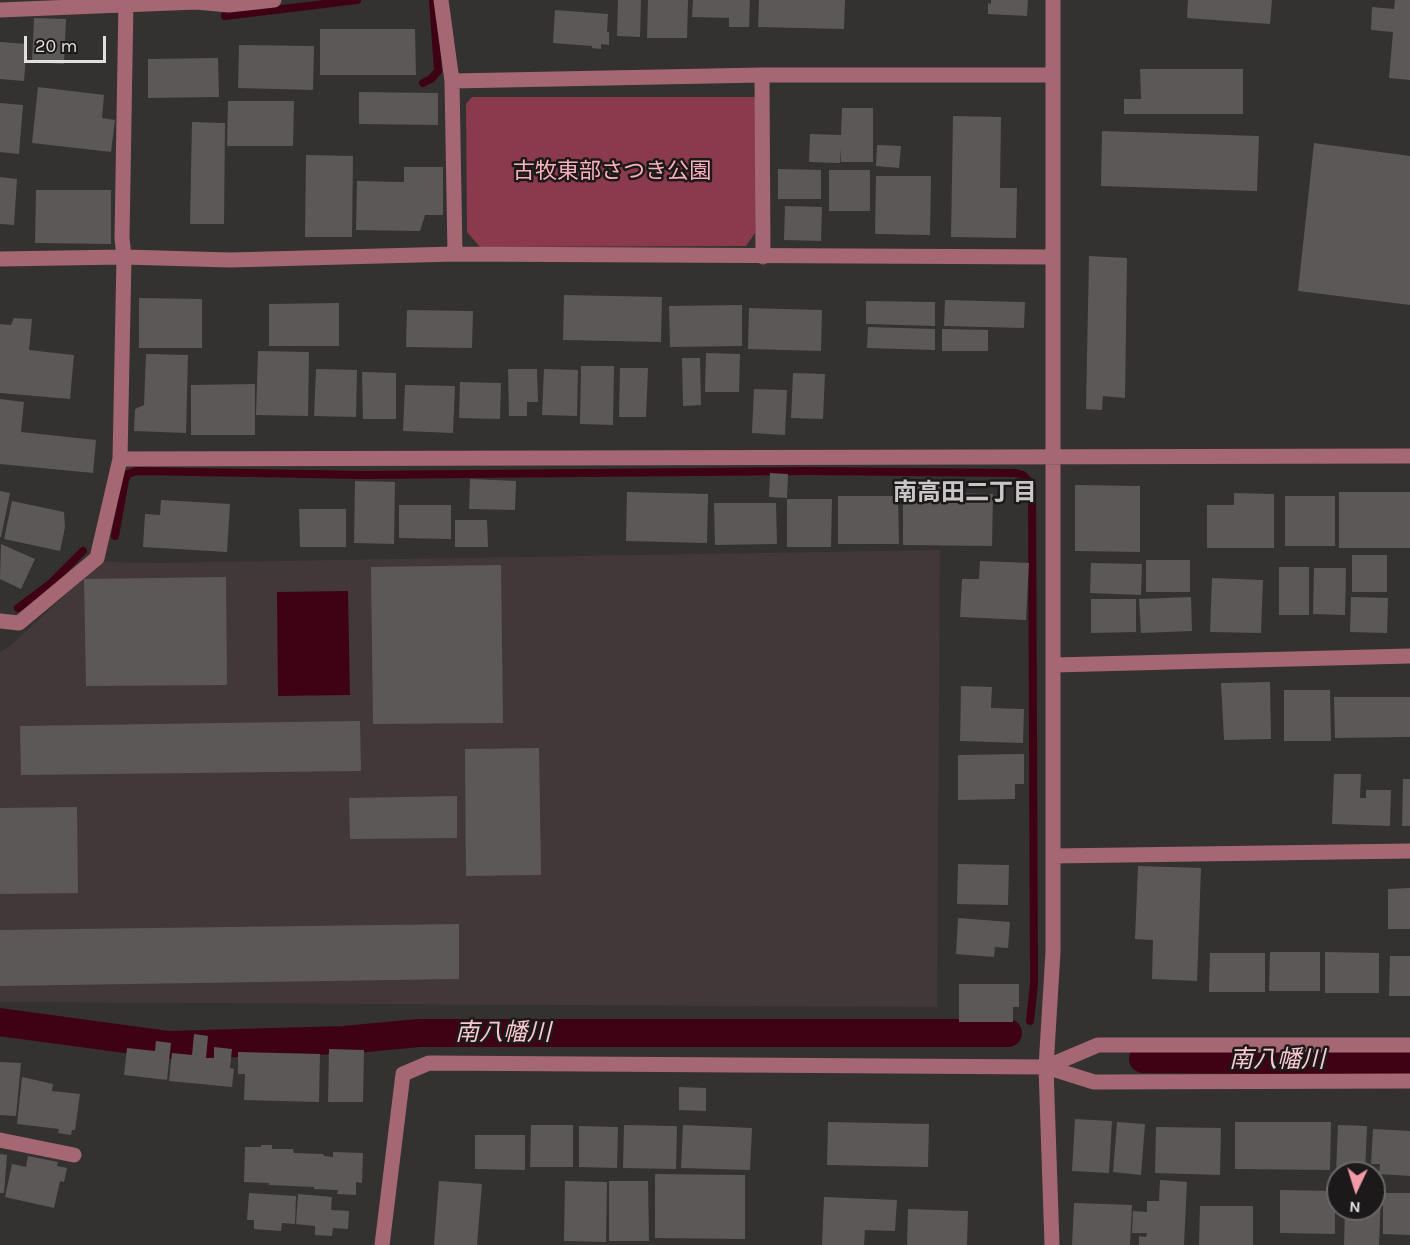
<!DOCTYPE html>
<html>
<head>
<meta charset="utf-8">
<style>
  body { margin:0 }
  #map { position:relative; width:1410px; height:1245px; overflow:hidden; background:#343131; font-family:Karla,sans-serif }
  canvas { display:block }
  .north { position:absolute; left:1326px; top:1161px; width:60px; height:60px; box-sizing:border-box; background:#1b1919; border:2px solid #6b6869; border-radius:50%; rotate:184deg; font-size:16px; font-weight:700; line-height:24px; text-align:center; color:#e2dfe0 }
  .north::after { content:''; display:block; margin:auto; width:21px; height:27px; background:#f39aa8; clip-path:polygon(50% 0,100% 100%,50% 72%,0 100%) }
  .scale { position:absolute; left:24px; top:36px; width:82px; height:27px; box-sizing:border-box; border:3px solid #e2dfe0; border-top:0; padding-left:8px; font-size:18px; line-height:21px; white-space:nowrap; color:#e2dfe0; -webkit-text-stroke:4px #1b1919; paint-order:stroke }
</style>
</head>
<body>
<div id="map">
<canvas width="1410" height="1245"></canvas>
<div class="north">N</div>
<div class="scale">20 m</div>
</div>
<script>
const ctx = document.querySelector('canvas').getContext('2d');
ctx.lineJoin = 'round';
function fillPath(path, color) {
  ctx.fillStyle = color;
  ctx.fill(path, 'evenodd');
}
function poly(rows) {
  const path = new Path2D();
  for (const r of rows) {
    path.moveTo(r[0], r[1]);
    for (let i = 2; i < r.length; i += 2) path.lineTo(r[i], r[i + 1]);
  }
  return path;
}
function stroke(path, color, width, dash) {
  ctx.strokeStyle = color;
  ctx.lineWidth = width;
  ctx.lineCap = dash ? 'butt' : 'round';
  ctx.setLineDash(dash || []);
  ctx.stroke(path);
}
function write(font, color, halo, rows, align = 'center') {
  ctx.font = font + ' Karla,"Noto Sans JP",sans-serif';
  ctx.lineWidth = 5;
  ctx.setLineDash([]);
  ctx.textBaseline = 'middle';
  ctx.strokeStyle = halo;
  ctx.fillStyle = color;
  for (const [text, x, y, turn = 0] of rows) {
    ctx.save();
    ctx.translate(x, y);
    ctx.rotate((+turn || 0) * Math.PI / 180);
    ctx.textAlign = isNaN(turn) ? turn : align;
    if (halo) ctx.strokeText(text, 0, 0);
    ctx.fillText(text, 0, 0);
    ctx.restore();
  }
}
fillPath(poly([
  [940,550,937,1007,0,1002,0,652,11,645,101,562,159,563]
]), '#433839');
fillPath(poly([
  [472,97,757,97,755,233,746,246,480,247,467,232,466,104]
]), '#8a3a4b');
fillPath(poly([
  [348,591,350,695,278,696,277,592]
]), '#3f0215');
stroke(poly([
  [225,16,357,0],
  [423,83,431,79,438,71,433,0],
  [115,536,125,480,128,474,137,471,362,475,808,471,1016,473,1023,475,1032,485,1034,984,1030,1021],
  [18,608,50,584,83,551]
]), '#3f0215', 8);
stroke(poly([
  [0,1022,169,1045,344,1040,419,1033,1008,1033],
  [1143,1059,1410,1061]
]), '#3f0215', 28);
fillPath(poly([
  [618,0,641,0,640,37,617,36],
  [648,0,688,0,687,38,647,38],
  [693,0,750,0,749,27,729,27,729,18,692,17],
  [759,0,845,0,844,29,758,27],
  [991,0,1028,0,1027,16,988,14,988,3,991,4],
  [1188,0,1272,0,1270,24,1187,18],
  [1395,0,1410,0,1410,80,1389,78,1393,32,1371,30,1372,7,1394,9],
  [555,10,608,14,607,32,609,32,609,45,601,44,601,49,592,48,592,46,553,43],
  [34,18,66,19,64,64,32,62],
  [320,29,415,29,416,75,320,75],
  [0,42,27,44,24,81,0,79],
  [239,45,314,46,313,90,238,88],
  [218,58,219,97,148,98,148,59],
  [1140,69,1243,69,1243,114,1124,114,1124,99,1141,99],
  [38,87,104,95,102,118,115,120,111,152,32,143],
  [359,92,438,93,438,125,359,124],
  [228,101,294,101,293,146,227,146],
  [0,103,23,105,19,154,0,152],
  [842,108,873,108,873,162,841,162,841,148,840,163,809,162,810,134,841,135],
  [953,116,1001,117,1000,188,1017,188,1016,238,951,237],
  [192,122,225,123,224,224,190,224],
  [1102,131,1259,136,1257,191,1101,186],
  [1314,143,1410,156,1410,305,1298,291],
  [877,145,901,146,899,168,876,166],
  [306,155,353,156,352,237,305,237],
  [404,167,443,167,443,215,425,215,420,231,356,230,357,181,404,182],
  [778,169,821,170,821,199,778,199],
  [829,170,870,170,870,211,829,211],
  [876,176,931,176,930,235,875,234],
  [0,177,17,179,14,225,0,224],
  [36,190,111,190,111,244,35,243],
  [785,206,822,207,821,241,784,240],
  [1089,256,1127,258,1125,398,1103,396,1102,410,1086,409],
  [564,295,662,297,661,342,563,340],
  [139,298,202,299,202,348,139,348],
  [945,300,1025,302,1024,328,944,326],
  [866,301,935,302,935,326,866,324],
  [339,303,339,346,269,346,269,304],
  [742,305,742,346,670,347,669,306],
  [749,308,822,310,821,351,748,349],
  [407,310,473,311,472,348,406,347],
  [14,318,32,319,29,350,74,355,70,399,0,393,0,324,11,325],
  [868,327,935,329,935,350,867,348],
  [942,329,988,330,988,351,942,351],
  [258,351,309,352,308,416,256,415],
  [706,353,740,354,739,392,705,392],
  [146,354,188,355,186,433,134,431,135,409,144,405],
  [682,358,700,358,701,405,683,406],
  [581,366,614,366,613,425,580,424],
  [620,368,648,368,646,417,619,417],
  [316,369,357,370,356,417,314,416],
  [508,369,537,369,538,402,527,402,527,416,509,416],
  [544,369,578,370,577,416,542,415],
  [362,372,396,373,396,419,363,419],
  [793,373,825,374,823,419,791,418],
  [460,382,501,383,500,419,459,418],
  [255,384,255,435,191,435,191,385],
  [405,385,455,386,453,433,403,431],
  [754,389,787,390,785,435,752,433],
  [0,399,24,402,21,432,96,440,93,473,0,464],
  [770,473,788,474,787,498,769,497],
  [470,479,516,481,515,510,469,509],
  [355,481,395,482,394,544,354,543],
  [903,482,945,483,945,493,993,494,992,546,903,545],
  [1075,485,1140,486,1140,552,1075,551],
  [0,491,10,493,1,537,0,537],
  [627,492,708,494,707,543,626,541],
  [1339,492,1410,492,1410,548,1339,548],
  [1234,493,1274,494,1274,548,1207,548,1207,505,1234,505],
  [838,496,898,496,899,544,838,544],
  [1285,496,1335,496,1335,546,1285,546],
  [787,499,832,499,831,547,787,547],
  [161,500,230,504,227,552,143,547,145,514,160,515],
  [12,501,64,512,65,527,60,551,4,539],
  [714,503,776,503,777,544,715,545],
  [399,505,451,505,451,539,399,538],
  [299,509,346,509,346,547,300,547],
  [455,520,487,520,488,547,455,547],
  [1,544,35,559,21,589,0,579],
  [1352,555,1387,555,1387,592,1352,592],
  [1146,560,1190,560,1190,592,1146,592],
  [980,561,1029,563,1026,620,960,617,962,579,979,579],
  [1091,563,1142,564,1141,595,1090,593],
  [501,565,503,723,373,724,371,567],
  [1279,567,1309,567,1309,615,1279,615],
  [1314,568,1346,568,1345,615,1313,614],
  [226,577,227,685,86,686,84,579],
  [1212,578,1263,580,1261,633,1210,632],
  [1191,597,1192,631,1141,633,1139,599],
  [1351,597,1388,598,1387,633,1350,632],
  [1091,599,1136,599,1136,632,1091,633],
  [1270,682,1271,739,1224,740,1221,683],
  [961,686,992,687,991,708,1024,709,1023,743,960,741],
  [1284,690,1330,690,1331,741,1284,741],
  [1334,697,1410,697,1410,737,1335,738],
  [360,721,361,771,21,775,20,726],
  [539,748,541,875,466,876,465,749],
  [1024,754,1024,784,1015,784,1015,799,958,800,958,755],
  [1334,774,1361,774,1360,798,1366,798,1366,790,1391,790,1390,826,1332,824],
  [1403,779,1410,779,1410,826,1402,826],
  [457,796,457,838,350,839,349,798],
  [77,807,78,893,0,894,0,808],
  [958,864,1009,865,1008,905,957,904],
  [1138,866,1201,868,1197,981,1152,979,1153,940,1135,939],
  [1410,888,1410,929,1388,929,1388,889],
  [958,918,1010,922,1008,948,995,947,994,957,956,954],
  [459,924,459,979,0,986,0,930],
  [1270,952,1320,952,1320,991,1269,991],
  [1325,952,1379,953,1379,993,1325,993],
  [1210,953,1265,953,1265,992,1209,992],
  [1390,956,1410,956,1410,996,1389,996],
  [959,984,1019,984,1019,1007,1013,1007,1013,1022,959,1022],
  [194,1034,208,1036,206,1058,214,1058,214,1047,232,1049,230,1068,234,1069,232,1087,169,1081,172,1053,192,1055],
  [156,1041,171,1043,167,1080,124,1075,127,1048,155,1051],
  [329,1049,364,1050,363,1102,328,1102],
  [238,1052,320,1054,319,1102,244,1100,245,1074,238,1074],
  [0,1062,21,1063,16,1116,0,1115],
  [22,1077,53,1084,52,1091,80,1094,75,1130,72,1130,71,1135,58,1133,59,1129,17,1124],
  [679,1087,706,1088,706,1111,679,1110],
  [1075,1119,1112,1121,1109,1173,1072,1171],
  [828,1122,929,1124,928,1167,827,1165],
  [1117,1122,1145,1124,1141,1175,1113,1172],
  [1235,1122,1331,1122,1330,1170,1235,1169],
  [531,1125,573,1125,573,1167,530,1167],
  [624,1125,677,1126,676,1169,623,1168],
  [683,1125,752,1128,750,1170,681,1168],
  [1338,1125,1367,1126,1365,1173,1336,1173],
  [579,1126,618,1127,617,1168,579,1167],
  [1156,1127,1221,1128,1220,1175,1155,1173],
  [1373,1129,1410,1131,1410,1176,1379,1174,1380,1164,1371,1164],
  [475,1135,525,1135,525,1170,475,1169],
  [261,1145,272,1145,272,1149,293,1149,294,1153,323,1154,324,1156,333,1157,333,1152,363,1153,362,1183,356,1182,356,1195,337,1194,338,1190,314,1189,314,1187,269,1185,269,1183,244,1182,245,1147,261,1147],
  [0,1154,7,1155,4,1193,0,1193],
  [28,1156,58,1162,57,1166,67,1168,64,1182,60,1181,54,1208,5,1197,12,1164,26,1167],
  [655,1174,745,1175,745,1239,655,1238],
  [1160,1180,1187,1182,1184,1245,1139,1245,1139,1236,1146,1237,1147,1233,1132,1233,1133,1211,1147,1212,1147,1201,1159,1201],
  [439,1181,482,1184,477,1245,434,1245],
  [565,1181,607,1182,606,1242,564,1241],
  [609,1181,648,1181,649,1241,609,1241],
  [1280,1190,1335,1191,1335,1234,1280,1233],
  [249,1193,296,1196,295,1224,282,1223,281,1231,254,1229,254,1220,247,1220],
  [1374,1193,1381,1193,1379,1245,1344,1245,1345,1209,1374,1209],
  [1383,1193,1410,1193,1410,1235,1383,1234],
  [298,1194,332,1197,331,1210,349,1211,348,1229,333,1228,332,1236,315,1235,315,1226,296,1224],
  [824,1197,897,1200,895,1231,865,1230,864,1245,822,1245],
  [1074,1203,1132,1205,1130,1245,1072,1245],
  [1200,1206,1253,1206,1253,1245,1199,1245],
  [908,1209,968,1211,967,1245,907,1245]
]), '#5c5858');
stroke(poly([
  [441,0,452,81,455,254],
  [0,10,196,2,229,5,274,0],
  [762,75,763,257],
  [452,81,762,75,1053,75],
  [0,259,124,257,230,260,455,254,1052,257],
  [120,459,1410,456],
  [0,621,19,623,97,558,120,459,124,257,122,238,126,0],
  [1054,665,1410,656],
  [1053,856,1410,851],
  [1046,1067,1098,1045,1410,1045],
  [0,1140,74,1155],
  [382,1245,403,1074,429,1063,1046,1067,1094,1082,1410,1081],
  [1052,1245,1046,1067,1053,952,1053,0]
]), '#a56872', 15);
write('22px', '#fab1bb', '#1b1919', [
  ["古牧東部さつき公園",612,172]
]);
write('bold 24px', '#cac5c6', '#1b1919', [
  ["南高田二丁目",965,493]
]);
write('italic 24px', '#fbc8cf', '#1b1919', [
  ["南八幡川",503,1033],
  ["南八幡川",1277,1060]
]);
</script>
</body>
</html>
